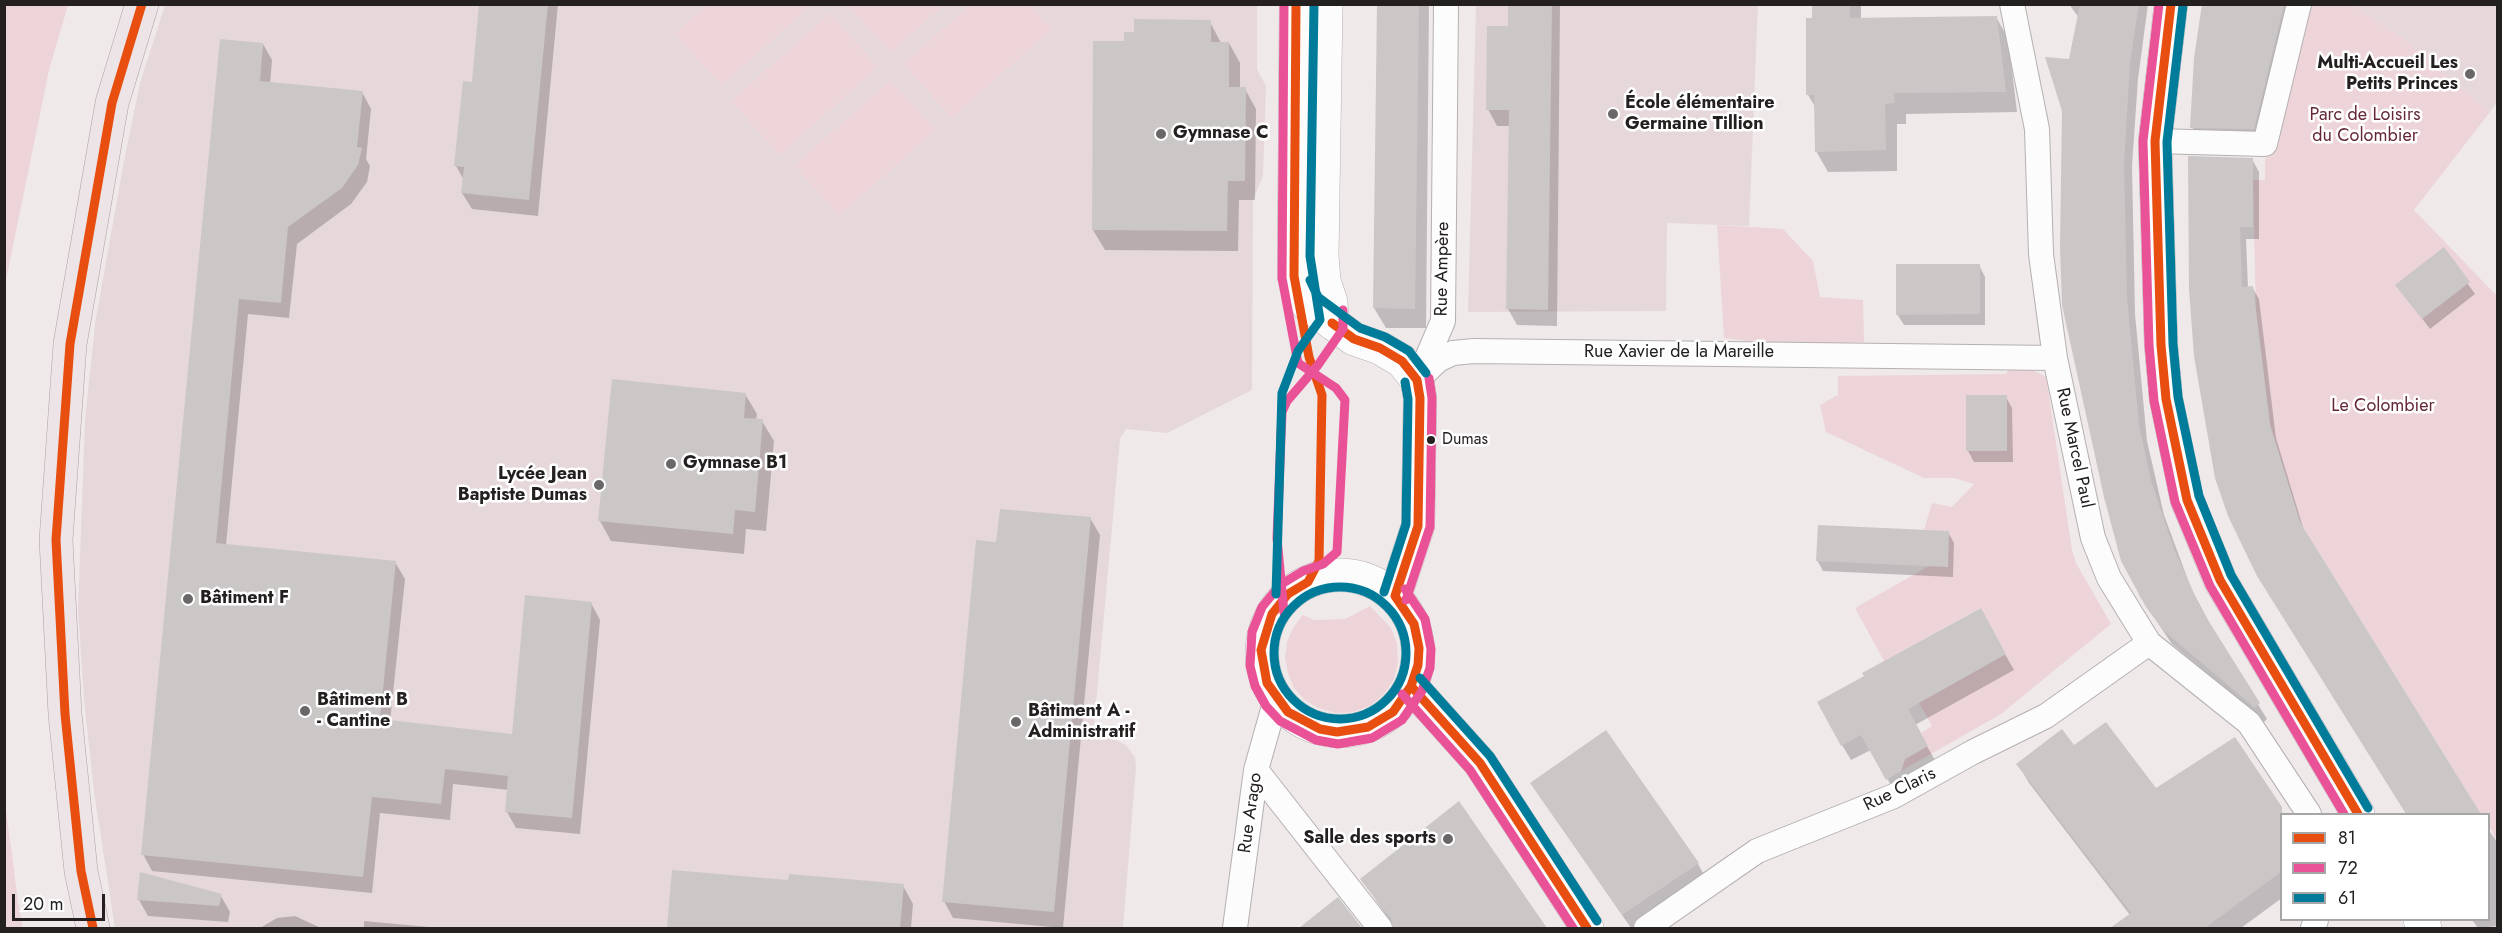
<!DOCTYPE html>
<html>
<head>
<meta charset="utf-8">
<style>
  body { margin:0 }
  #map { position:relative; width:2502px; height:933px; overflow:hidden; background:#efe9ea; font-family:Jost,sans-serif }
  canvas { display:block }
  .frame { position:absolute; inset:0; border:6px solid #242020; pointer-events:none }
  .legend { position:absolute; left:2280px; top:813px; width:210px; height:108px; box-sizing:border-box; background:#fff; border:2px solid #a7a6a6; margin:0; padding:8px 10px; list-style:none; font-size:18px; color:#242020 }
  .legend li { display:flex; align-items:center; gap:12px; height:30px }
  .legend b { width:30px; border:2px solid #a7a6a6 }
  .scale { position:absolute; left:12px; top:894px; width:93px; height:27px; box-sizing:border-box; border:3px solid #242020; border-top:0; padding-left:8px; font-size:18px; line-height:21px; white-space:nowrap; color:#242020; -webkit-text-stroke:4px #fff; paint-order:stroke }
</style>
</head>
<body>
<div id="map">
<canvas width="2502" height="933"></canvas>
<div class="frame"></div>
<ul class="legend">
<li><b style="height:8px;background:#e84e0f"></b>81</li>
<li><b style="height:8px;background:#ea5297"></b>72</li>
<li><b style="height:8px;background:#007b99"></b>61</li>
</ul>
<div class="scale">20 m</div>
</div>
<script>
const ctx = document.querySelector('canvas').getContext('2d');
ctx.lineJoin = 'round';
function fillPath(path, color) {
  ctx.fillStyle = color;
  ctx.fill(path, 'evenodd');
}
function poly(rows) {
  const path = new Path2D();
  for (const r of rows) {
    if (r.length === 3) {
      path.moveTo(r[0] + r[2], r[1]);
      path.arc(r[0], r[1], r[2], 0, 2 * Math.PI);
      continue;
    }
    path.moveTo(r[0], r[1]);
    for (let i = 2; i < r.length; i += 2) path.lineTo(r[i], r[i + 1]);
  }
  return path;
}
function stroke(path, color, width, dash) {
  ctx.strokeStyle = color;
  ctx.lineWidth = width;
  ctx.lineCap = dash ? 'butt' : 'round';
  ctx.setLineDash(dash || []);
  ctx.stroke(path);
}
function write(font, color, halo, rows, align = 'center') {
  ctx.font = font + ' Jost,sans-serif';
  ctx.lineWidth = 5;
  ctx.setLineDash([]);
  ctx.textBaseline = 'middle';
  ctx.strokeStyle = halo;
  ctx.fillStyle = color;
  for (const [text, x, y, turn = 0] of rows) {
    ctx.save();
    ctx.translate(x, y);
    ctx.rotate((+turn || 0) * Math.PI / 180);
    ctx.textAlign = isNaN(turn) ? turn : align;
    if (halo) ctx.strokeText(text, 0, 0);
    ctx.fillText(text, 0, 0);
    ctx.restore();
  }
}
fillPath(poly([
  [165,5,1257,5,1257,69,1266,86,1263,176,1253,199,1252,390,1167,433,1126,429,1120,439,1093,736,1112,738,1126,745,1135,757,1136,767,1123,928,115,928,94,792,84,700,78,609,85,420,95,324,123,166,140,83],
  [1476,5,1758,5,1749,226,1667,223,1666,311,1468,312],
  [2352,5,2497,5,2497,102,2490,112,2400,36]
]), '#e6d8da');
fillPath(poly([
  [707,4,811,4,811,5,722,86,674,34],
  [971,4,1030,5,1052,29,952,118,903,64],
  [4,5,68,5,49,70,5,285],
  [847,5,944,5,891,53],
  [2299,5,2352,5,2400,36,2490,112,2414,210,2497,296,2497,840,2489,826,2488,814,2481,814,2300,522,2270,425,2256,316,2253,180,2265,180,2265,162],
  [830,13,878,67,780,155,731,101],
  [891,80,936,130,839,216,794,165],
  [1717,225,1783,229,1813,261,1820,297,1863,300,1864,342,1778,345,1724,338],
  [2030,369,2046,377,2072,550,2076,563,2111,624,2001,714,1901,771,1905,759,1928,746,1921,733,1932,726,1919,703,2006,654,1980,608,1884,661,1855,608,1929,566,1949,531,1924,530,1932,503,1952,507,1974,484,1954,478,1924,478,1826,432,1820,405,1838,395,1838,376,2006,374,2008,370],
  [1966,395,2007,395,2007,451,1966,451],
  [1370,606,1391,628,1397,644,1398,662,1394,679,1384,694,1370,706,1353,712,1336,713,1318,708,1305,700,1294,688,1288,673,1285,658,1287,642,1293,628,1303,615,1314,620,1345,619],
  [5,802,18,901,23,928,5,928]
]), '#edd4d8');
fillPath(poly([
  [481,4,558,4,538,216,472,209,462,193,464,180,456,166,474,83],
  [1378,4,1429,4,1426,328,1386,328,1374,308],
  [1510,4,1560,4,1557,326,1517,325,1508,309,1510,126,1497,126,1488,109,1509,27],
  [1814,4,1861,4,1861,19,1996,17,2008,38,2017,112,1906,114,1906,124,1897,124,1897,171,1828,172,1816,151,1816,108,1808,95],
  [2069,4,2148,4,2138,79,2132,166,2135,314,2147,441,2164,515,2191,588,2221,645,2267,719,2264,722,2172,644,2139,595,2064,111,2079,18],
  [2204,4,2300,4,2263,146,2202,144,2192,127],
  [1210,22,1221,43,1229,43,1240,63,1240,89,1245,89,1256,109,1255,200,1239,200,1238,251,1105,250,1093,230,1125,42,1135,33],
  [263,44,272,60,270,84,362,92,371,109,366,159,370,166,367,182,351,204,297,244,289,318,248,314,226,545,395,562,405,579,390,722,514,735,591,603,600,620,580,834,516,828,507,812,509,790,453,784,450,820,380,813,372,893,152,871,143,854],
  [2252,159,2259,172,2259,239,2246,239,2248,288,2252,287,2259,299,2276,438,2305,534,2480,814,2407,814,2266,588,2200,388],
  [2443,249,2475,294,2430,329,2397,285],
  [1979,265,1985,277,1985,325,1904,325,1897,314],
  [613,381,745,394,757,414,756,420,762,421,774,441,766,531,746,529,744,554,611,541,600,521],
  [2006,397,2012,408,2013,462,1974,462,1968,451],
  [1090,518,1100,535,1063,928,953,918,944,901,998,544],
  [1948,532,1954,543,1953,577,1823,571,1817,560],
  [1980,610,2014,670,1915,725,1936,762,1896,794,1871,750,1851,760,1842,745],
  [2234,739,2283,814,2282,898,2241,928,2112,928,2130,915,2029,783,2018,764,2074,748,2156,790],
  [1532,784,1698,864,1707,880,1636,928,1631,928],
  [1459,803,1546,928,1395,928,1373,896],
  [2488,829,2498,843,2498,926,2478,928,2472,920,2488,920],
  [674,871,790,882,903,886,913,904,911,928,668,928],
  [221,896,230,912,228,922,148,916,139,900],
  [1337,899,1360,928,1301,928],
  [295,916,321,928,260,928,277,918],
  [364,921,440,928,364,928]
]), '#0003');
fillPath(poly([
  [479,4,548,4,529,200,461,193,464,167,454,166,463,81,472,82],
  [1377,4,1419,4,1415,309,1373,308],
  [1508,4,1552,4,1548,310,1506,309,1509,110,1486,110,1487,26,1508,26],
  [1812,4,1850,4,1850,18,1997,16,2006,92,1894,93,1895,103,1885,104,1886,150,1815,152,1814,95,1806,95,1806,18,1812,18],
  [2080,4,2139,4,2130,63,2124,165,2127,298,2139,425,2151,481,2174,549,2201,609,2260,703,2255,708,2163,630,2146,607,2121,561,2104,497,2062,305,2060,247,2062,111,2045,57,2069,59],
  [2202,4,2284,4,2254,129,2190,128,2194,58],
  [1134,19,1211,20,1211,42,1229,42,1229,87,1246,87,1245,181,1228,181,1227,231,1092,230,1093,41,1124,41,1124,32,1134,32],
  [220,39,263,43,260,81,363,91,357,147,362,148,358,165,342,188,288,227,281,303,239,299,216,543,396,561,380,719,512,734,525,595,592,602,572,818,505,812,508,776,445,769,441,804,372,797,363,877,141,855],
  [2188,156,2253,158,2253,227,2240,227,2242,287,2253,286,2270,425,2300,522,2481,814,2406,814,2257,576,2228,516,2215,478,2194,356,2189,289],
  [2444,247,2470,282,2422,319,2395,285],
  [1896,264,1980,264,1980,314,1896,315],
  [612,379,746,393,744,418,763,419,755,512,735,510,733,534,598,521],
  [1966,395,2007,395,2007,451,1966,451],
  [1000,509,1091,517,1054,912,942,902,976,540,996,542],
  [1818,525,1949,531,1948,567,1816,561],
  [1981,608,2006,654,1908,709,1928,746,1905,759,1901,771,1886,780,1861,735,1841,746,1817,702,1864,676,1862,673],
  [2106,722,2156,788,2235,737,2282,807,2282,871,2205,928,2110,928,2131,913,2016,764,2062,729,2074,745],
  [1606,730,1699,863,1622,915,1530,783],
  [1459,801,1547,928,1394,928,1391,919,1360,879],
  [672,870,788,880,789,874,904,884,900,928,667,928],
  [140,872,222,894,219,906,137,900],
  [1338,897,1362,928,1299,928]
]), '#cbc7c7');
const street = poly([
  [2012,4,2037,129,2041,254,2055,358,2093,538,2109,578,2149,643,2249,723,2309,814],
  [2155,141,2265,144,2299,4],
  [1421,372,1443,321,1446,4],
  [1417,380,1438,360,1453,353,1474,351,2055,358],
  [1256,770,1380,928],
  [1235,928,1256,770,1276,699],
  [1646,928,1757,851,1894,796,1973,752,2046,716,2149,643],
  [2313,928,2316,920]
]);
const secondary = poly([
  [1296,4,1294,276,1308,305,1354,339,1380,348,1402,361,1417,380,1420,398,1418,526,1395,596],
  [1326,4,1322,256,1324,281,1331,302,1332,323],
  [2171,4,2155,141,2161,345,2166,399,2187,500,2220,580,2358,814],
  [1340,653,78],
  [1411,686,1480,763,1587,928],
  [2420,920,2425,928]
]);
const primary = poly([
  [93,928,81,871,65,714,56,540,70,344,112,103,142,4]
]);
stroke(street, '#b5b0b1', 26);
stroke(secondary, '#b5b0b1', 34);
stroke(primary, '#afa0a4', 34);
stroke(street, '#fdfcfc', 24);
stroke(secondary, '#fdfcfc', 33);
stroke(primary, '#ece4e6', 33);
stroke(poly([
  [1296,4,1294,276,1309,357,1322,395,1319,561,1308,582,1288,594,1272,614,1261,650,1267,683,1288,712,1320,729,1337,732,1368,727,1393,712,1411,686,1418,665,1419,648,1414,624,1395,596],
  [2171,4,2155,141,2161,345,2166,399,2187,500,2220,580,2358,814],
  [1332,323,1354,339,1380,348,1402,361,1417,380],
  [1395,596,1418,526,1420,398,1417,380],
  [1411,686,1480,763,1587,928],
  [93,928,81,871,65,714,56,540,70,344,112,103,142,4]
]), '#e84e0f', 9);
stroke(poly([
  [1284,4,1282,278,1298,363,1336,388,1345,400,1337,552,1323,564,1303,571,1280,585,1262,607,1252,632,1250,666,1255,686,1266,706,1280,721,1316,740,1338,744,1372,738,1402,720,1422,691,1430,668,1431,649,1425,619,1405,589],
  [2159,4,2143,141,2149,345,2154,401,2175,502,2210,586,2344,814],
  [1406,600,1430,527,1432,398,1429,378],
  [1284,613,1277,538,1282,412,1287,401,1318,365,1343,329,1343,310],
  [1402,694,1470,770,1573,928]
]), '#ea5297', 9);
stroke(poly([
  [2183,5,2167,142,2173,344,2178,397,2199,496,2231,575,2368,808],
  [1310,280,1318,297,1360,328,1385,337,1409,351,1426,373],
  [1340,653,66],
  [1384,592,1406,524,1408,399,1405,382],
  [1276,594,1282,393,1298,351,1320,320,1310,256,1314,4],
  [1420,678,1490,756,1597,921]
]), '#007b99', 9);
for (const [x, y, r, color] of [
  [2470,74,6,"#6b6667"],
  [1613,114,6,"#6b6667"],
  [1161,134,6,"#6b6667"],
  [1431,440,5,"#242020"],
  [671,464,6,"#6b6667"],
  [599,485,6,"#6b6667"],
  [188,599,6,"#6b6667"],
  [305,711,6,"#6b6667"],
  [1016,722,6,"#6b6667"],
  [1448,839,6,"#6b6667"]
]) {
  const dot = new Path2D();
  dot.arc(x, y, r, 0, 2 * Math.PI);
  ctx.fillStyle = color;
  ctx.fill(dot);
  stroke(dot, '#fff', 2);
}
write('16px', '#242020', '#fff', [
  ["Dumas",1442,440]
], 'left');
write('bold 18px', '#242020', '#fff', [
  ["Multi-Accueil Les",2458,64,"right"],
  ["Petits Princes",2458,85,"right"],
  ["École élémentaire",1625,104],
  ["Germaine Tillion",1625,125],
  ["Gymnase C",1173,134],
  ["Gymnase B1",683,464],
  ["Lycée Jean",587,475,"right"],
  ["Baptiste Dumas",587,496,"right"],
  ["Bâtiment F",200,599],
  ["Bâtiment B",317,701],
  ["- Cantine",317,722],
  ["Bâtiment A -",1028,712],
  ["Administratif",1028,733],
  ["Salle des sports",1436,839,"right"]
], 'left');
write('18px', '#652837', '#fff', [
  ["Parc de Loisirs",2365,116],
  ["du Colombier",2365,137],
  ["Le Colombier",2383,407]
]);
write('18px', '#242020', '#fff', [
  ["Rue Ampère",1443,269,-89],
  ["Rue Xavier de la Mareille",1679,353],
  ["Rue Marcel Paul",2074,448,78],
  ["Rue Claris",1900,790,-26],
  ["Rue Arago",1251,813,-82]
]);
</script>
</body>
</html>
